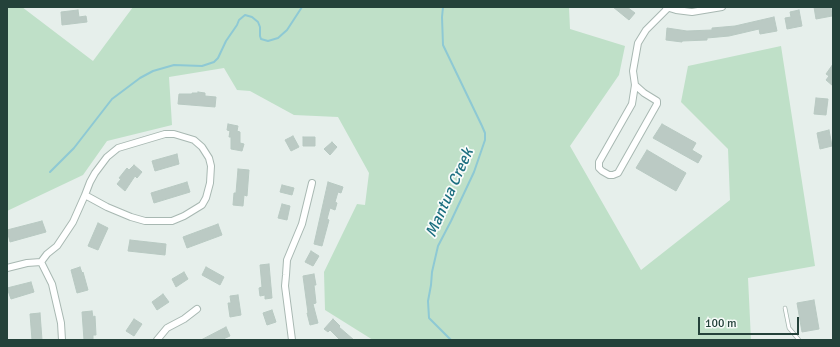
<!DOCTYPE html>
<html>
<head>
<meta charset="utf-8">
<style>
  body { margin:0 }
  #map { position:relative; width:840px; height:347px; overflow:hidden; background:#e6efeb; font-family:Signika,sans-serif }
  canvas { display:block }
  .frame { position:absolute; inset:0; border:8px solid #24423a; pointer-events:none }
  .scale { position:absolute; left:698px; top:317px; width:101px; height:18px; box-sizing:border-box; border:2px solid #24423a; border-top:0; padding-left:5px; font-size:12px; line-height:14px; white-space:nowrap; color:#24423a; -webkit-text-stroke:3px #f7fbf9; paint-order:stroke }
</style>
</head>
<body>
<div id="map">
<canvas width="840" height="347"></canvas>
<div class="frame"></div>
<div class="scale">100 m</div>
</div>
<script>
const ctx = document.querySelector('canvas').getContext('2d');
ctx.lineJoin = 'round';
function fillPath(path, color) {
  ctx.fillStyle = color;
  ctx.fill(path, 'evenodd');
}
function poly(rows) {
  const path = new Path2D();
  for (const r of rows) {
    path.moveTo(r[0], r[1]);
    for (let i = 2; i < r.length; i += 2) path.lineTo(r[i], r[i + 1]);
  }
  return path;
}
function stroke(path, color, width, dash) {
  ctx.strokeStyle = color;
  ctx.lineWidth = width;
  ctx.lineCap = dash ? 'butt' : 'round';
  ctx.setLineDash(dash || []);
  ctx.stroke(path);
}
function write(font, color, halo, rows, align = 'center') {
  ctx.font = font + ' Signika,sans-serif';
  ctx.lineWidth = 3.5;
  ctx.setLineDash([]);
  ctx.textBaseline = 'middle';
  ctx.strokeStyle = halo;
  ctx.fillStyle = color;
  for (const [text, x, y, turn = 0] of rows) {
    ctx.save();
    ctx.translate(x, y);
    ctx.rotate((+turn || 0) * Math.PI / 180);
    ctx.textAlign = isNaN(turn) ? turn : align;
    if (halo) ctx.strokeText(text, 0, 0);
    ctx.fillText(text, 0, 0);
    ctx.restore();
  }
}
fillPath(poly([
  [7,7,22,7,93,61,133,7,569,7,570,29,625,46,619,75,570,146,641,270,730,200,728,149,681,102,688,66,781,46,815,266,748,278,751,340,373,340,325,310,324,272,357,204,365,205,369,173,338,117,294,115,250,91,237,90,224,68,169,77,172,125,107,141,83,175,7,211]
]), '#bfe0c8');
stroke(poly([
  [443,7,442,17,443,45,482,126,485,133,485,140,474,172,451,221,438,246,432,272,431,285,428,301,429,318,451,340],
  [50,172,74,148,112,99,140,78,153,71,174,65,202,66,214,62,218,58,226,41,237,25,239,20,245,15,252,17,258,22,260,27,260,36,261,39,268,41,278,38,287,30,302,7]
]), '#8ec9d4', 2);
const building = poly([
  [613,7,627,7,635,13,629,20,613,7],
  [814,7,831,7,832,16,816,19,814,7],
  [78,10,79,17,86,16,87,22,62,25,61,12,78,10],
  [799,10,802,26,787,29,785,18,791,17,790,12,799,10],
  [774,17,777,31,760,34,759,29,729,36,707,38,707,40,682,41,682,42,666,40,667,28,687,31,712,30,712,28,735,26,774,17],
  [833,64,833,86,826,80,829,76,826,74,833,64],
  [198,92,205,93,205,96,216,97,215,107,178,104,179,94,192,94,192,93,198,93,198,92],
  [816,98,828,99,826,115,814,114,816,98],
  [228,124,238,126,237,131,240,132,240,143,244,144,242,151,231,149,231,137,229,137,230,131,227,130,228,124],
  [662,124,696,143,692,150,702,156,698,163,653,138,662,124],
  [829,130,832,146,820,149,817,133,829,130],
  [293,136,299,147,291,151,285,140,293,136],
  [303,137,315,137,315,146,303,146,303,137],
  [332,142,337,147,330,155,324,149,332,142],
  [647,150,686,173,676,191,636,168,647,150],
  [177,154,179,164,155,171,152,161,177,154],
  [134,165,142,172,137,178,135,176,125,191,117,184,121,179,119,178,127,168,129,170,134,165],
  [238,169,249,170,247,196,244,195,243,206,233,205,234,193,236,193,238,169],
  [187,182,190,192,154,203,151,193,187,182],
  [328,182,343,187,341,193,338,192,335,202,337,203,335,210,330,208,327,219,329,220,322,246,314,244,328,182],
  [282,185,294,188,292,195,280,192,282,185],
  [282,204,290,206,287,220,278,218,282,204],
  [42,221,46,232,10,242,7,230,42,221],
  [98,223,108,228,98,250,88,246,98,223],
  [218,224,222,235,187,248,183,237,218,224],
  [130,240,166,244,165,255,128,251,130,240],
  [311,251,319,256,313,266,305,262,311,251],
  [269,264,272,298,265,299,265,295,260,296,259,288,262,287,260,265,269,264],
  [80,267,82,273,83,272,88,290,77,293,71,270,80,267],
  [206,267,224,277,220,285,202,275,206,267],
  [184,272,188,279,176,287,172,279,184,272],
  [314,274,316,285,314,285,316,303,313,304,318,323,310,325,307,313,308,313,303,276,314,274],
  [31,282,34,292,11,299,7,288,31,282],
  [163,294,169,302,157,310,152,302,163,294],
  [238,295,241,315,230,317,228,303,231,303,230,296,238,295],
  [814,300,819,329,802,332,797,303,814,300],
  [272,310,276,322,267,325,263,313,272,310],
  [92,311,93,317,95,316,96,335,93,335,93,340,84,340,82,312,92,311],
  [40,313,42,340,32,340,30,314,40,313],
  [134,319,142,324,134,336,126,331,134,319],
  [333,319,340,326,339,327,354,340,340,340,330,330,328,332,324,329,333,319],
  [226,327,230,336,221,340,201,340,226,327]
]);
fillPath(building, '#bbcac4');
stroke(building, '#b8c9c2', 1);
const lane = poly([
  [785,308,789,328,799,340]
]);
const street = poly([
  [666,7,676,10,692,12,722,7],
  [635,85,644,93,657,101,657,104,618,173,613,175,609,175,602,171,599,168,599,162,632,104,635,85,633,71,638,43,646,30,668,8],
  [165,134,174,134,194,140,202,147,209,158,211,166,210,183,206,198,202,205,184,216,172,221,145,221,131,217,107,207,85,195,90,182,95,173,107,157,118,148,165,134],
  [41,262,52,284,61,323,62,340],
  [7,268,27,263,41,262,47,254,57,246,73,222,85,195],
  [157,340,167,328,184,319,197,309],
  [292,340,285,286,286,275,287,260,302,224,312,183]
]);
stroke(lane, '#a8b8b2', 4.5);
stroke(street, '#a8b8b2', 8);
stroke(lane, '#fff', 3);
stroke(street, '#fff', 6);
write('italic 16px', '#1c6f80', '#f7fbf9', [
  ["Mantua Creek",450,193,-66]
]);
</script>
</body>
</html>
